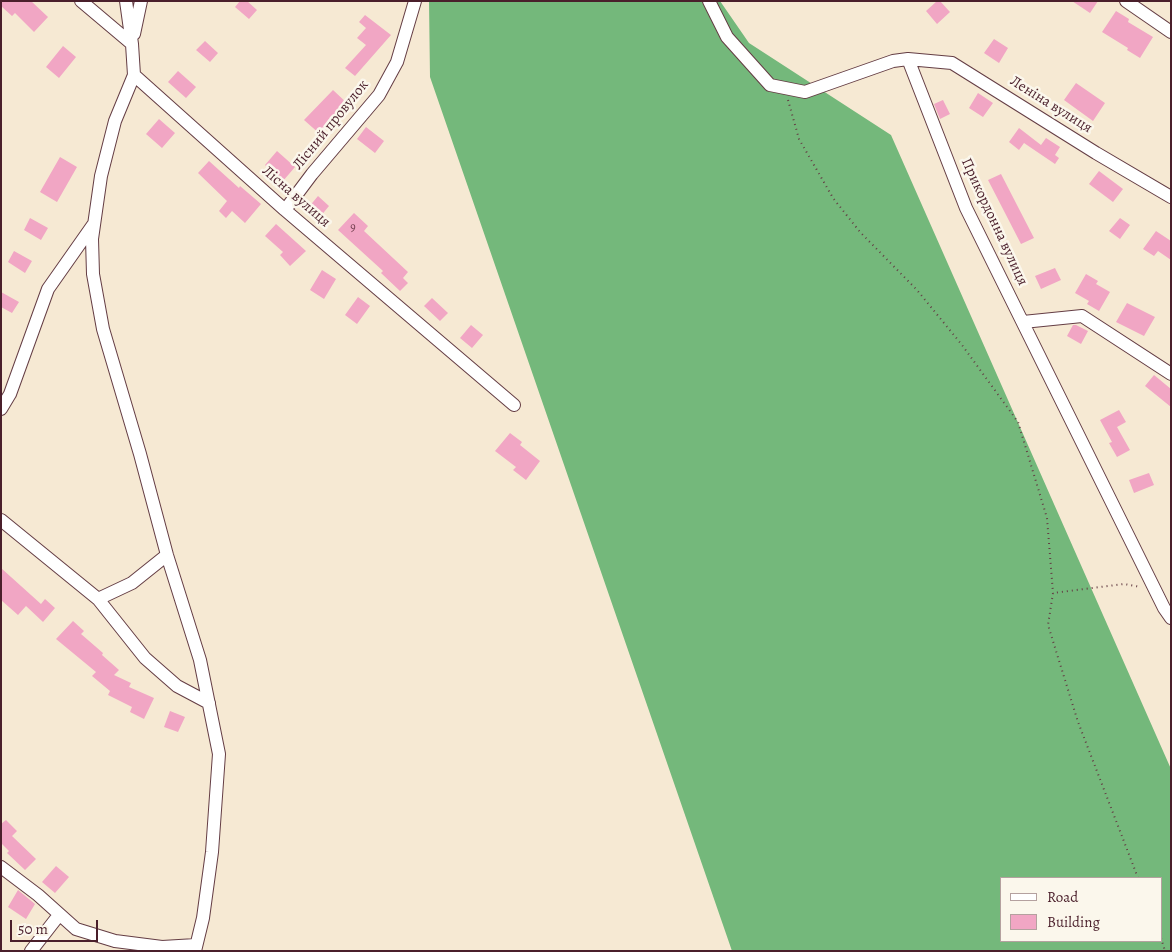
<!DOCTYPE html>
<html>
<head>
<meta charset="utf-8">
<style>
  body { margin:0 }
  #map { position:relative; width:1172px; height:952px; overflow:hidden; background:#f6e9d3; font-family:Alegreya,serif }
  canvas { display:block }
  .frame { position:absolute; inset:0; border:2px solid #4a1f2b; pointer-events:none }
  .legend { position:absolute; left:1000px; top:877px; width:162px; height:65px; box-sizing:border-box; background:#fbf7ec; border:1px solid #b4a19f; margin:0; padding:6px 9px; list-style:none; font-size:15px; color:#4a1f2b }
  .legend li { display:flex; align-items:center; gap:10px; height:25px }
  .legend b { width:25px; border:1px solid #b4a19f }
  .scale { position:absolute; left:10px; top:920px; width:88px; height:22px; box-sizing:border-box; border:2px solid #4a1f2b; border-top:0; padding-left:6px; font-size:15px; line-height:18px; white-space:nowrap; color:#4a1f2b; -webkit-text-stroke:4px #fbf7ec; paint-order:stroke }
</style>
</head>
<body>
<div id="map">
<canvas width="1172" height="952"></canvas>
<div class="frame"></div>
<ul class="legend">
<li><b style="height:6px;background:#fff"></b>Road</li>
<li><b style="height:14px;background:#f1a6c4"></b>Building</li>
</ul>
<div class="scale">50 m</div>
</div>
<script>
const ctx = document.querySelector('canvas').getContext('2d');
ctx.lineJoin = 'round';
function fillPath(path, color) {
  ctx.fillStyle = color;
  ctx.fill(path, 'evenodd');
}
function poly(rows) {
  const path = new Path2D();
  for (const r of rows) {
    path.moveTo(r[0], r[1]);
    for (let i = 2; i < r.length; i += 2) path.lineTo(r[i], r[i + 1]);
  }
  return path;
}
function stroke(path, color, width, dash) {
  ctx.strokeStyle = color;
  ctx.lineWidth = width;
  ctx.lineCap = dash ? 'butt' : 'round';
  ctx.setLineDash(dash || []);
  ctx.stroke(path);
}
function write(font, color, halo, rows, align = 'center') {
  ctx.font = font + ' Alegreya,serif';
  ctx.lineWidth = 5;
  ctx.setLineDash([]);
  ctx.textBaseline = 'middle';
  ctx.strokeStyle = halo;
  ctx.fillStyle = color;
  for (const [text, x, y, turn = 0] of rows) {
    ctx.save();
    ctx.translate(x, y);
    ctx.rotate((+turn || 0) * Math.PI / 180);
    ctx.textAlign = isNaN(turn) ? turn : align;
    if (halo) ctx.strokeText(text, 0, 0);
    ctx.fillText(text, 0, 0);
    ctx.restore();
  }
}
fillPath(poly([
  [429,1,720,1,749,43,891,135,1171,769,1171,951,732,951,430,77],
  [1001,878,1161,878,1161,941,1001,941]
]), '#74b87b');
fillPath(poly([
  [1,1,31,1,48,17,34,32,15,13,12,16,1,6],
  [240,1,247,1,257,10,249,19,235,7],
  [937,1,940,1,950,12,937,24,926,11],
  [1072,1,1098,1,1090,13],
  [1116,11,1129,19,1128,22,1153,37,1140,58,1127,50,1128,48,1102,32],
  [365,15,391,35,355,76,345,68,366,45,357,38,366,28,359,22],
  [994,39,1008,48,999,63,984,53],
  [205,41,218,53,210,62,196,50],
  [63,46,76,57,59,78,46,67],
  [178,71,196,87,186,98,168,82],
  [1076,83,1105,103,1093,121,1064,100],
  [333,90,349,105,321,135,304,120],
  [978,93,993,103,983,117,969,108],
  [943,100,950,114,940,119,934,104],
  [159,119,175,133,162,148,146,134],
  [366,127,384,141,375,153,357,139],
  [1019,128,1041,145,1046,138,1060,147,1055,155,1059,158,1055,164,1024,143,1019,150,1009,142],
  [277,151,295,167,283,181,265,165],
  [60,157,77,167,57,202,40,192],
  [209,161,239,188,240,186,261,204,245,223,232,211,226,218,219,211,227,201,198,173],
  [1099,171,1123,189,1113,202,1089,184],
  [1001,174,1034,238,1021,244,988,180],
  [318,196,329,206,320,217,308,208],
  [354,213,368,226,364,231,408,272,403,278,408,283,400,291,381,273,383,271,338,230],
  [30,218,48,228,41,240,24,230],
  [1120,218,1130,225,1120,239,1109,231],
  [276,224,306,251,290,266,280,255,283,252,265,236],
  [1156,231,1171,241,1171,260,1158,251,1154,256,1143,249],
  [14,251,32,261,25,273,8,262],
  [1055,268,1061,280,1041,289,1035,276],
  [322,270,336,279,324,299,310,290],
  [1086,274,1098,281,1096,284,1110,292,1099,311,1087,304,1089,301,1075,293],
  [1,292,19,302,12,313,1,307],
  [358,297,370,306,357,324,345,315],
  [432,298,448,313,440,321,424,306],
  [1127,303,1155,317,1144,336,1116,322],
  [471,325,483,335,472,348,460,338],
  [1073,325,1076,325,1088,331,1081,344,1067,336],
  [1154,375,1171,389,1171,407,1145,386],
  [1119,410,1126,422,1117,427,1130,450,1117,457,1109,443,1112,442,1100,420],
  [510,433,522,442,520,445,540,461,526,480,513,470,516,467,495,451],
  [1149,473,1154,485,1134,493,1129,480],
  [1,568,41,604,45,599,55,608,43,622,26,606,18,615,1,600],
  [73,621,84,631,81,634,103,653,102,655,119,670,114,675,131,683,129,687,154,698,144,719,130,712,132,707,108,695,110,691,92,676,96,672,56,639],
  [170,711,185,717,178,732,164,727],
  [6,820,17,831,12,836,36,859,25,870,7,853,9,851,1,843,1,824],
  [56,866,69,877,55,893,42,882],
  [18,890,35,904,26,919,8,907]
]), '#f1a6c4');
const minor = poly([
  [81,1,132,44],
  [126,1,132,44,134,75,285,210,514,405],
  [709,1,727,37,770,85,805,92,893,61,908,59,966,208,1164,608,1171,618],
  [1126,1,1171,32],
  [134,34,141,1],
  [908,59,952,63,1096,153,1171,197],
  [134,75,115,121,101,176,92,239,93,274,103,329,140,454,167,555,200,660,219,754,212,852,203,918,195,951],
  [285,210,312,174,379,95,397,62,415,1],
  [1023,322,1082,316,1171,374],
  [1,409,10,394,48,289,93,225],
  [1,520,98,599,145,658,177,686,209,703],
  [98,599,132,583,167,555],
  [1,867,38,895,76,929,115,941,162,947,196,945],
  [31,951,59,915]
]);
stroke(minor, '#643d44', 14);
stroke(poly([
  [788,100,799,139,833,198,860,232,917,290,962,345,1018,422,1047,518,1053,593],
  [1138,878,1078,722,1048,625,1053,593,1124,584,1141,587],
  [1161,938,1165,951]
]), '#643d44', 2, [1, 4]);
stroke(minor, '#fff', 12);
write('12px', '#744151', null, [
  ["9",353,228]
]);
write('15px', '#4a1f2b', '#fbf7ec', [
  ["Леніна вулиця",1051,105,32],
  ["Лісний провулок",331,125,-51],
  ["Лісна вулиця",296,197,41],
  ["Прикордонна вулиця",994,222,65]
]);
</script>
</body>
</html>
